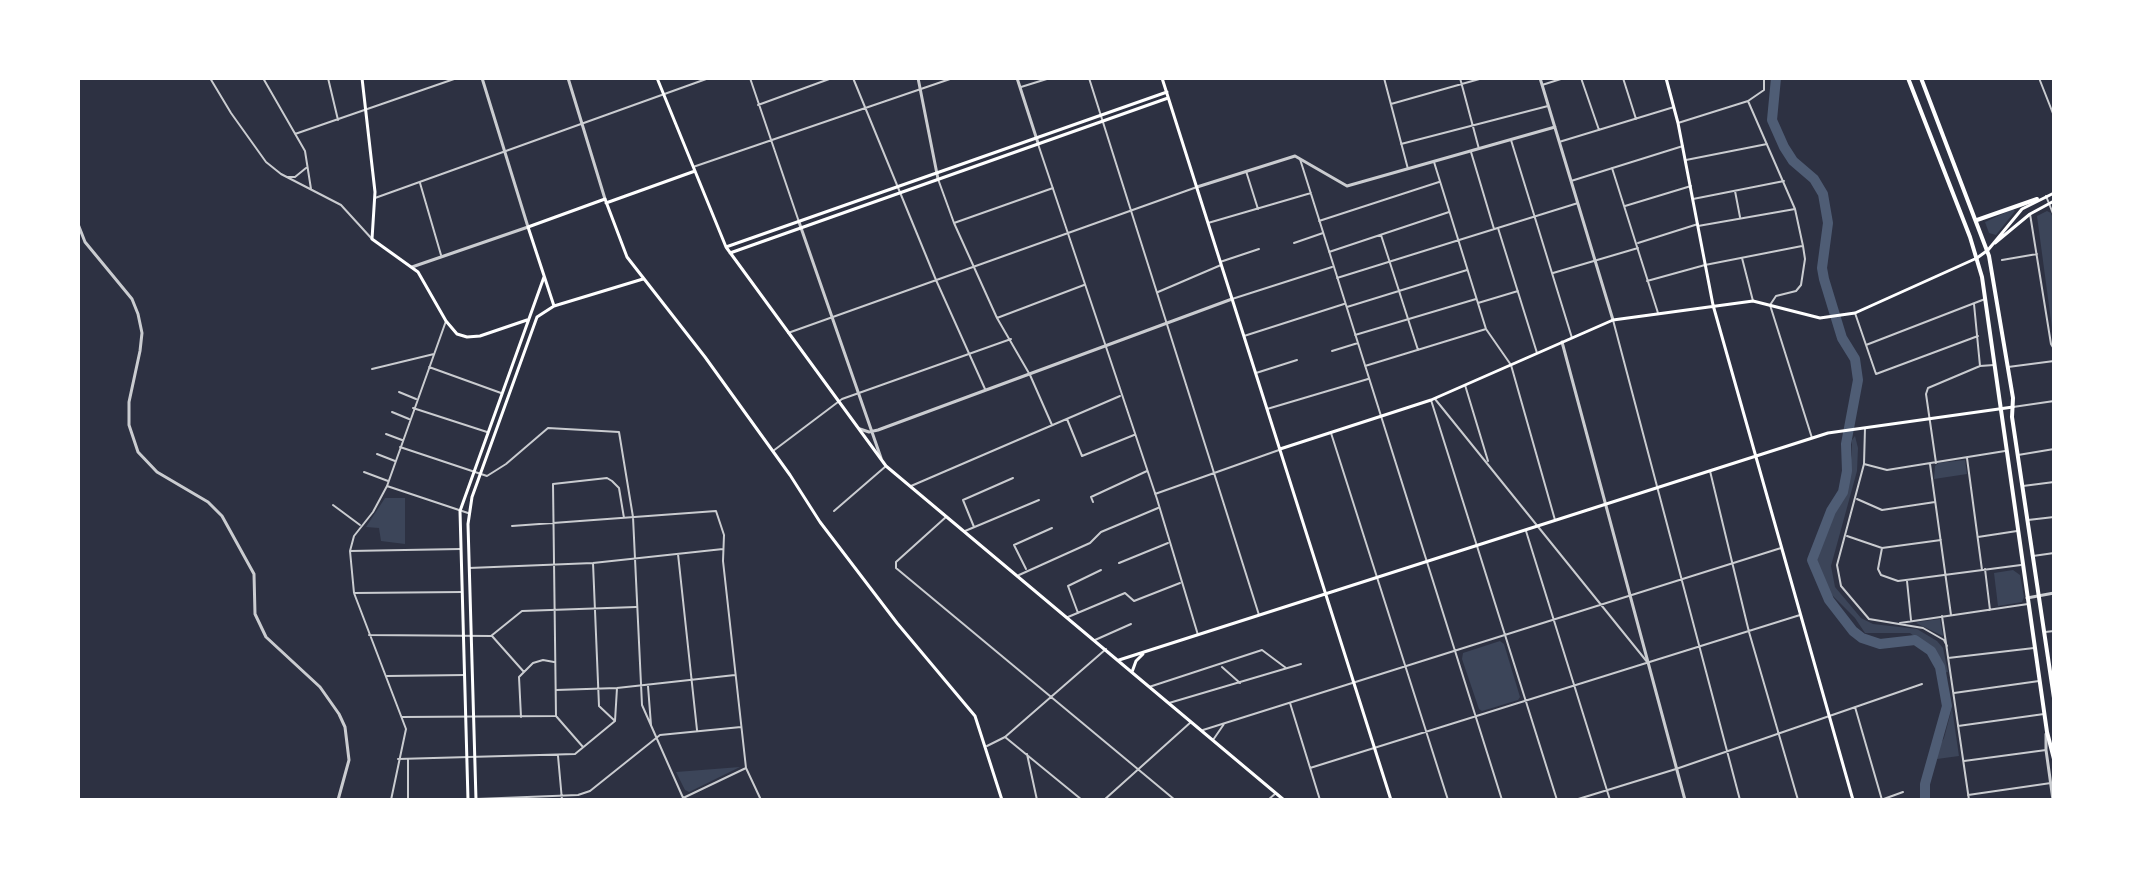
<!DOCTYPE html>
<html>
<head>
<meta charset="utf-8">
<style>
  body { margin:0 }
  #map { position:relative; width:2132px; height:878px; overflow:hidden; background:#2d3142; font-family:Poppins,sans-serif }
  canvas { display:block }
  .frame { position:absolute; inset:0; border:80px solid #fff; pointer-events:none }
</style>
</head>
<body>
<div id="map">
<canvas width="2132" height="878"></canvas>
<div class="frame"></div>
</div>
<script>
const ctx = document.querySelector('canvas').getContext('2d');
ctx.lineJoin = 'round';
function fillPath(path, color) {
  ctx.fillStyle = color;
  ctx.fill(path, 'evenodd');
}
function poly(rows) {
  const path = new Path2D();
  for (const r of rows) {
    path.moveTo(r[0], r[1]);
    for (let i = 2; i < r.length; i += 2) path.lineTo(r[i], r[i + 1]);
  }
  return path;
}
function stroke(path, color, width, dash) {
  ctx.strokeStyle = color;
  ctx.lineWidth = width;
  ctx.lineCap = dash ? 'butt' : 'round';
  ctx.setLineDash(dash || []);
  ctx.stroke(path);
}
fillPath(poly([
  [2013,209,2015,211,1996,235,1989,233,1985,222],
  [2047,211,2051,213,2054,221,2054,343,2037,216],
  [1855,436,1858,448,1857,471,1831,566,1835,587,1861,618,1873,624,1917,629,1937,641,1943,648,1948,672,1944,673,1940,659,1930,648,1910,633,1865,633,1855,618,1828,591,1815,563,1828,521,1837,507,1845,486,1852,455,1852,440],
  [1965,460,1967,474,1934,479,1935,466,1938,463],
  [385,498,405,498,405,544,381,541,379,528,366,527],
  [2013,570,2020,575,2024,597,2022,602,1998,606,1994,573],
  [1940,619,1943,636,1916,623,1918,622],
  [1500,641,1504,644,1520,697,1518,700,1482,711,1479,709,1462,659,1463,653],
  [1952,708,1959,756,1937,759,1937,751,1944,738],
  [740,767,689,792,685,790,676,772]
]), '#3c4559');
stroke(poly([
  [1776,78,1772,120,1784,147,1793,161,1814,179,1823,194,1828,223,1822,268,1824,279,1842,338,1855,359,1858,380,1846,444,1847,471,1843,492,1831,511,1812,560,1829,600,1853,631,1862,638,1880,644,1915,640,1931,651,1940,667,1947,706,1925,784,1925,800]
]), '#4f5d75', 10);
stroke(poly([
  [210,78,231,113,266,162,281,174,341,205,372,239],
  [263,78,305,151,311,189],
  [328,78,338,120],
  [750,78,799,222],
  [853,78,936,280,985,389],
  [1089,78,1259,615],
  [1384,78,1408,169],
  [1460,78,1479,149],
  [1581,78,1599,130],
  [1623,78,1636,119],
  [2039,78,2054,116],
  [1542,85,1564,78],
  [1021,87,1050,78],
  [1748,101,1795,209,1803,246,1805,259,1801,285,1796,291,1776,296,1770,305,1812,438],
  [1391,104,1483,78],
  [758,105,832,78],
  [1678,123,1748,101,1764,90,1764,78],
  [295,134,457,78],
  [1511,140,1572,338],
  [1559,142,1674,107],
  [1038,144,1157,499,1198,635],
  [1401,144,1548,106],
  [1471,152,1494,229],
  [1300,159,1502,800],
  [1686,160,1767,144],
  [1434,162,1486,329,1511,365,1555,520],
  [693,167,953,78],
  [1612,168,1658,313],
  [1246,171,1258,209],
  [288,177,295,177,306,168],
  [938,179,954,223,997,318,1030,375,1052,425],
  [1571,181,1683,146],
  [420,183,441,255],
  [1735,191,1740,217],
  [2046,196,2054,216],
  [375,198,709,78],
  [1693,199,1784,181],
  [1625,206,1691,186],
  [2030,214,2051,344,2054,349],
  [1319,221,1439,182],
  [954,223,1053,188],
  [1208,223,1311,193],
  [1698,226,1795,209],
  [1498,228,1537,353],
  [1381,235,1418,350],
  [1294,243,1323,233],
  [1638,243,1698,224],
  [1329,252,1449,212],
  [1742,258,1753,301],
  [2002,260,2037,254],
  [1220,262,1259,249],
  [1553,273,1638,248],
  [1337,278,1578,203],
  [1647,281,1705,265,1802,246],
  [1158,292,1221,265],
  [1232,299,1332,267],
  [1478,303,1518,291],
  [1974,304,1980,366],
  [1347,307,1467,270],
  [1855,313,1876,374,1978,336],
  [997,318,1084,285],
  [1613,320,1740,800],
  [788,333,1197,187],
  [1355,335,1476,299],
  [1244,336,1344,304],
  [1866,345,1985,299],
  [1332,351,1358,343],
  [1365,366,1486,329],
  [429,367,501,393],
  [2008,367,2054,361],
  [372,369,434,354],
  [1256,373,1297,360],
  [1465,385,1488,461],
  [399,392,416,399],
  [1435,399,1648,663],
  [1431,400,1557,800],
  [2013,407,2054,401],
  [413,408,487,432],
  [1267,409,1368,379],
  [392,412,409,419],
  [1067,419,1082,456,1134,435],
  [1865,428,1864,464,1837,565,1841,586,1869,619,1923,628,1944,640,1947,646],
  [1331,433,1448,800],
  [386,434,402,440],
  [400,447,487,476,506,464,548,428,619,432,633,517,642,705,684,800],
  [773,451,842,399,1011,339],
  [377,454,395,461],
  [2018,455,2054,449],
  [1967,458,1982,570],
  [1936,463,1926,394,1928,388,1980,366,1994,365],
  [1864,464,1887,470,2005,451],
  [1930,464,1951,615],
  [1710,471,1749,632,1798,800],
  [364,472,388,481],
  [387,486,468,513],
  [911,486,1120,396],
  [2023,486,2054,482],
  [1155,494,1279,450],
  [1857,499,1882,510,1935,502],
  [1093,502,1091,497,1147,471],
  [333,505,360,525],
  [834,511,886,466],
  [946,517,896,562,896,568,1175,800],
  [2028,520,2054,517],
  [512,526,716,511,724,535,723,561,746,768,761,800],
  [974,527,963,500,1013,478],
  [965,531,1039,500],
  [1526,531,1610,800],
  [1847,536,1882,548,1941,540],
  [1978,537,2017,531],
  [1882,548,1878,569,1881,575,1898,581,2021,565],
  [350,551,460,549],
  [678,554,697,730],
  [2033,556,2054,553],
  [593,563,599,706,615,721],
  [1119,563,1168,543],
  [469,568,593,563,723,549],
  [1026,569,1014,545,1052,528],
  [1985,569,1990,610],
  [1019,575,1090,543,1101,532,1158,508],
  [1907,581,1911,620],
  [354,593,462,592],
  [1078,613,1068,586,1101,570],
  [1942,616,1969,800],
  [1068,617,1125,593,1134,601,1180,583],
  [1900,623,2028,604],
  [2045,632,2054,631],
  [369,635,491,636,522,611,636,607],
  [492,636,524,672],
  [1095,640,1131,624],
  [1948,658,2034,648],
  [1222,667,1240,683],
  [387,676,465,675],
  [648,686,651,725],
  [1149,687,1262,650,1286,668],
  [556,690,617,688,735,675],
  [1954,693,2039,681],
  [1169,703,1301,664],
  [1290,703,1320,800],
  [1855,707,1882,800],
  [402,717,555,716],
  [521,717,519,677,533,663,543,660,554,662],
  [1958,726,2044,714],
  [1203,730,1781,548],
  [1005,737,1082,800],
  [1213,740,1224,724],
  [987,746,1005,737,1106,649],
  [583,747,556,716,553,484,607,478,612,481,619,488,624,518],
  [1027,754,1037,800],
  [558,756,562,800],
  [398,759,575,754,615,721,617,688],
  [408,759,408,800],
  [1964,761,2046,750],
  [1310,768,1800,615],
  [1968,795,2051,783],
  [434,799,468,799],
  [476,799,578,795,590,791,660,735,741,727],
  [391,800,406,729,354,593,350,551,354,536,373,512,387,486,446,321],
  [679,800,746,768],
  [1104,800,1191,722],
  [1268,800,1276,793],
  [1575,800,1676,769,1922,684],
  [1881,800,1903,792]
]), '#caccd0', 2);
stroke(poly([
  [568,78,605,199],
  [918,78,938,179],
  [1017,78,1038,143],
  [1540,78,1613,320],
  [1197,187,1295,156,1347,186,1555,127],
  [799,222,881,458],
  [78,224,85,242,132,299,138,314,142,333,140,351,129,402,129,425,138,452,157,472,208,502,222,516,254,574,255,614,266,637,320,687,339,714,345,727,349,760,338,800],
  [412,267,528,227,482,78],
  [1562,342,1685,800],
  [860,429,869,432,878,430,1232,299],
  [2027,598,2054,593],
  [2046,734,2046,750,2053,800]
]), '#caccd0', 3);
stroke(poly([
  [362,78,375,192,372,239,418,272,446,321,457,334,467,337,480,336,527,320],
  [657,78,726,247,886,466,1284,800],
  [1162,78,1391,800],
  [1666,78,1678,123,1713,305,1853,800],
  [606,203,695,171],
  [1995,243,2030,214,2054,201],
  [726,247,1167,92],
  [730,253,1168,98],
  [554,306,528,227,605,199,627,257,705,357,790,475,820,522,897,623,975,716,1002,800],
  [1280,449,1431,400,1613,320,1753,301,1820,318,1855,313,1977,258,1988,250,2022,209,2054,193],
  [1119,660,1828,433,2013,407],
  [1132,672,1136,661,1143,654],
  [468,800,460,511,544,277],
  [476,800,468,524,472,497,537,317,554,306,643,279]
]), '#fff', 3);
stroke(poly([
  [1908,78,1970,237,1982,277,2047,732,2054,759],
  [1921,78,1989,256,2013,398,2012,417,2054,698],
  [1977,220,2037,199]
]), '#fff', 4);
</script>
</body>
</html>
